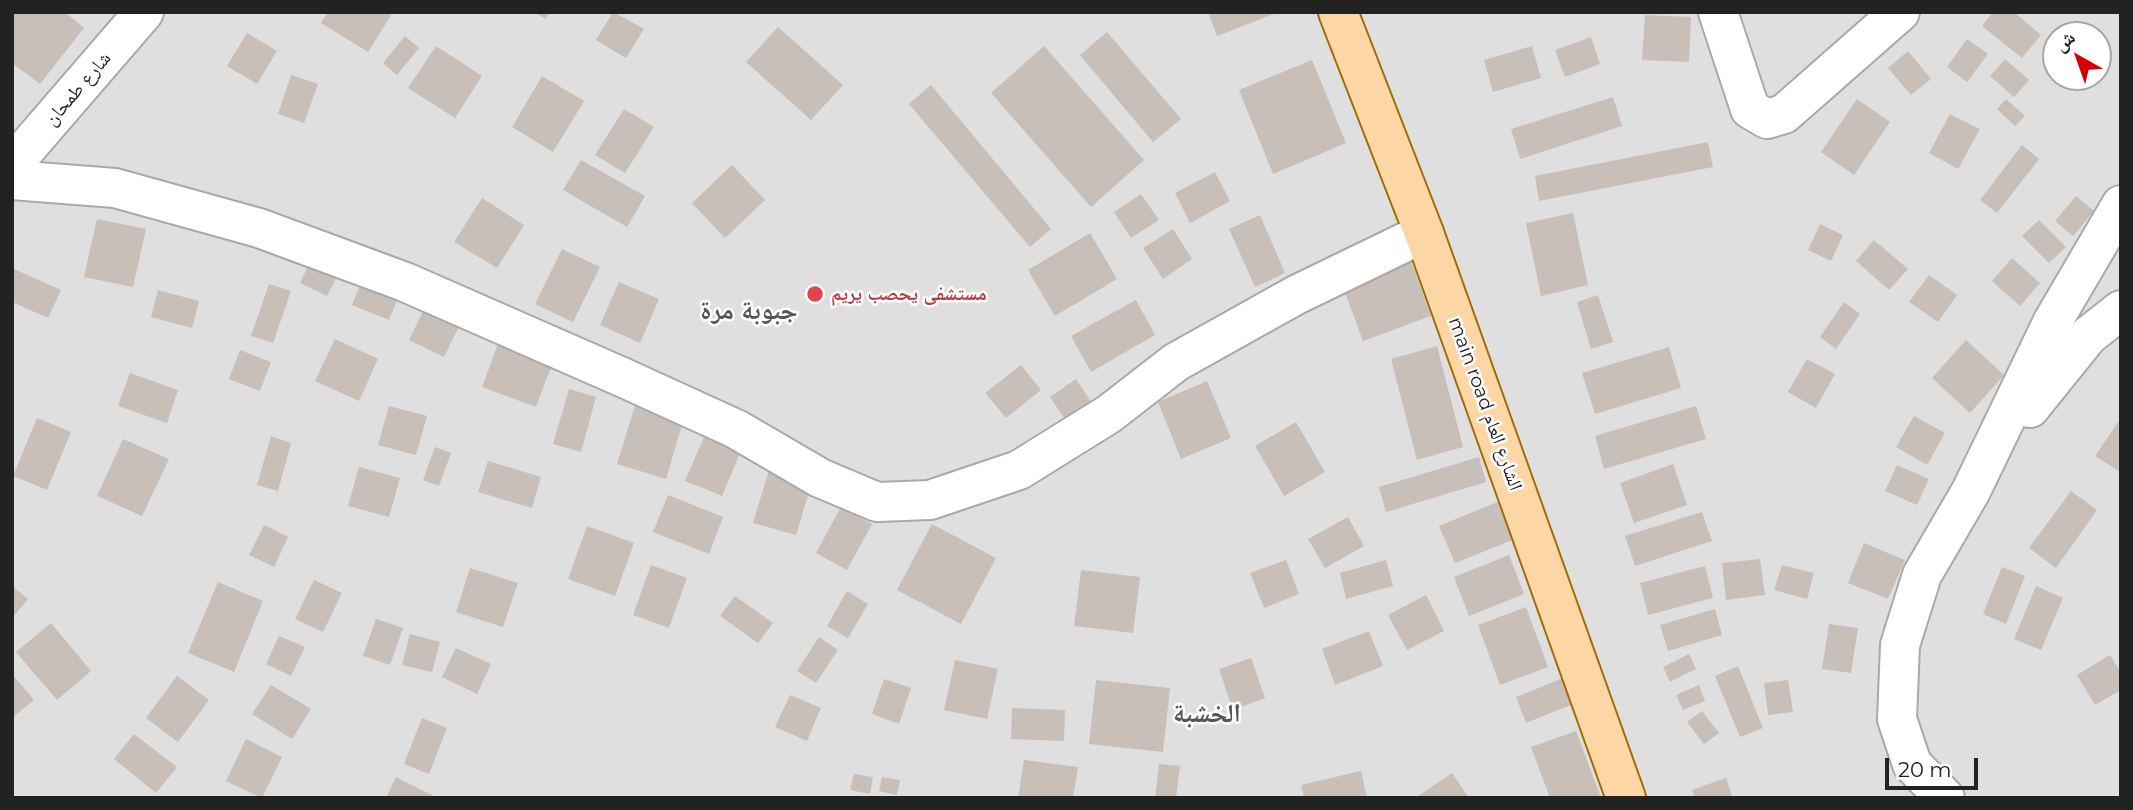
<!DOCTYPE html>
<html>
<head>
<meta charset="utf-8">
<style>
  body { margin:0 }
  #map { position:relative; width:2133px; height:810px; overflow:hidden; background:#f2efe9; font-family:Montserrat,"Noto Naskh Arabic",sans-serif }
  canvas { display:block }
  .frame { position:absolute; inset:0; border:14px solid #222; pointer-events:none }
  .north { position:absolute; left:2042px; top:21px; width:70px; height:70px; box-sizing:border-box; background:#fff; border:2px solid #a7a7a7; border-radius:50%; rotate:320deg; font-size:19px; font-weight:700; line-height:28px; text-align:center; color:#222 }
  .north::after { content:''; display:block; margin:auto; width:24px; height:32px; background:#d40000; clip-path:polygon(50% 0,100% 100%,50% 72%,0 100%) }
  .scale { position:absolute; left:1885px; top:758px; width:93px; height:32px; box-sizing:border-box; border:4px solid #222; border-top:0; padding-left:9px; font-size:21px; line-height:24px; white-space:nowrap; color:#222; -webkit-text-stroke:5px #fff; paint-order:stroke }
</style>
</head>
<body>
<div id="map">
<canvas width="2133" height="810"></canvas>
<div class="frame"></div>
<div class="north">ش</div>
<div class="scale">20 m</div>
</div>
<script>
const ctx = document.querySelector('canvas').getContext('2d');
ctx.lineJoin = 'round';
function fillPath(path, color) {
  ctx.fillStyle = color;
  ctx.fill(path, 'evenodd');
}
function poly(rows) {
  const path = new Path2D();
  for (const r of rows) {
    path.moveTo(r[0], r[1]);
    for (let i = 2; i < r.length; i += 2) path.lineTo(r[i], r[i + 1]);
  }
  return path;
}
function stroke(path, color, width, dash) {
  ctx.strokeStyle = color;
  ctx.lineWidth = width;
  ctx.lineCap = dash ? 'butt' : 'round';
  ctx.setLineDash(dash || []);
  ctx.stroke(path);
}
function write(font, color, halo, rows, align = 'center') {
  ctx.font = font + ' Montserrat,"Noto Naskh Arabic",sans-serif';
  ctx.lineWidth = 5;
  ctx.setLineDash([]);
  ctx.textBaseline = 'middle';
  ctx.strokeStyle = halo;
  ctx.fillStyle = color;
  for (const [text, x, y, turn = 0] of rows) {
    ctx.save();
    ctx.translate(x, y);
    ctx.rotate((+turn || 0) * Math.PI / 180);
    ctx.textAlign = isNaN(turn) ? turn : align;
    if (halo) ctx.strokeText(text, 0, 0);
    ctx.fillText(text, 0, 0);
    ctx.restore();
  }
}
fillPath(poly([
  [12,12,2121,12,2121,798,12,798],
  [2056,35,2098,35,2098,77,2056,77]
]), '#e0dfdf');
fillPath(poly([
  [14,12,65,12,84,28,40,84,12,63],
  [328,12,393,12,368,52,321,23],
  [534,12,550,12,546,19],
  [613,12,644,29,626,58,596,40],
  [1208,12,1279,12,1217,36],
  [1993,12,2014,12,2041,35,2022,58,1982,26],
  [1645,15,1691,17,1689,62,1642,60],
  [778,27,843,85,811,120,746,62],
  [1107,32,1181,119,1153,142,1080,55],
  [247,33,277,51,257,84,227,66],
  [405,36,419,48,397,75,383,63],
  [1591,37,1600,64,1565,77,1555,50],
  [1967,39,1988,54,1967,82,1947,67],
  [436,46,482,76,455,118,408,88],
  [1044,46,1144,160,1091,207,991,93],
  [1532,46,1541,78,1493,92,1484,60],
  [1908,51,1931,79,1911,95,1888,68],
  [2005,59,2029,80,2014,97,1990,76],
  [1312,60,1346,143,1273,174,1239,90],
  [291,75,318,84,304,123,278,114],
  [542,76,584,101,553,152,512,127],
  [931,85,1051,229,1030,247,909,104],
  [1613,97,1622,126,1520,159,1511,129],
  [1857,99,1890,122,1854,175,1821,152],
  [2006,99,2025,116,2015,126,1997,109],
  [624,109,654,127,625,173,595,155],
  [1950,114,1980,129,1958,169,1929,153],
  [1708,142,1713,167,1539,201,1535,176],
  [2022,145,2039,159,1997,213,1980,200],
  [581,160,645,196,627,227,563,190],
  [732,165,765,200,725,238,692,203],
  [1215,172,1230,201,1190,223,1175,193],
  [1141,194,1159,220,1131,238,1114,212],
  [2076,196,2094,211,2073,236,2055,221],
  [482,198,524,225,497,268,454,242],
  [1573,213,1588,285,1541,296,1526,223],
  [1260,215,1285,273,1255,287,1229,229],
  [97,219,146,229,133,287,84,277],
  [2039,220,2066,247,2049,263,2022,236],
  [1820,224,1843,235,1831,261,1808,250],
  [1173,229,1192,259,1163,279,1143,248],
  [1090,233,1117,279,1055,316,1028,270],
  [1874,240,1908,269,1889,290,1856,261],
  [562,249,600,267,573,322,535,304],
  [313,256,340,270,327,296,300,283],
  [2012,258,2040,283,2020,306,1992,281],
  [1411,261,1431,316,1363,341,1343,287],
  [368,266,405,280,389,320,352,305],
  [12,268,61,290,48,318,12,302],
  [1929,275,1957,295,1938,322,1909,302],
  [619,282,659,299,640,343,600,325],
  [269,284,291,291,273,343,251,336],
  [158,290,199,301,192,328,151,317],
  [432,293,467,310,444,357,409,340],
  [1598,295,1613,342,1591,349,1577,302],
  [1136,300,1155,335,1091,372,1071,336],
  [1844,302,1860,314,1836,349,1820,337],
  [508,317,562,338,536,407,482,387],
  [335,339,378,359,359,401,315,381],
  [1966,340,2004,375,1970,413,1932,378],
  [1437,346,1463,447,1417,460,1391,359],
  [1669,347,1681,388,1595,414,1582,373],
  [240,350,271,362,260,391,229,379],
  [1807,359,1835,374,1816,408,1788,392],
  [1021,365,1041,390,1006,418,985,393],
  [130,373,178,390,167,423,118,406],
  [1076,379,1094,406,1068,424,1050,397],
  [1207,381,1231,438,1181,459,1158,402],
  [569,389,596,397,581,452,553,444],
  [639,393,687,408,666,479,617,464],
  [389,406,427,416,416,455,378,445],
  [1696,406,1706,439,1604,469,1595,436],
  [1914,416,1945,433,1927,465,1896,447],
  [37,418,71,432,47,490,13,476],
  [2121,418,2121,469,2119,471,2095,456],
  [711,421,747,436,722,496,685,481],
  [1296,422,1325,472,1284,496,1255,446],
  [271,436,291,443,278,491,257,485],
  [123,439,169,459,142,516,97,496],
  [435,447,451,453,439,486,423,480],
  [1479,457,1486,482,1386,512,1379,487],
  [488,461,541,477,532,508,478,492],
  [771,463,814,475,796,535,753,523],
  [1673,464,1687,505,1634,523,1620,483],
  [1897,465,1929,479,1917,505,1885,491],
  [359,467,400,478,389,517,348,506],
  [2071,491,2097,510,2056,568,2029,548],
  [668,495,723,517,709,554,653,532],
  [1500,501,1515,539,1455,563,1439,526],
  [841,507,872,524,847,570,816,553],
  [1702,512,1712,541,1635,566,1625,536],
  [1348,517,1364,546,1325,568,1308,539],
  [932,524,996,558,961,624,897,590],
  [264,525,288,537,274,567,249,555],
  [587,526,634,543,615,596,568,579],
  [1864,543,1905,560,1888,599,1848,583],
  [1509,555,1524,594,1469,616,1454,577],
  [1760,559,1765,595,1726,600,1722,563],
  [1286,560,1299,594,1264,608,1250,573],
  [1386,560,1393,586,1346,599,1340,573],
  [651,565,687,578,669,628,633,615],
  [1782,565,1814,573,1807,599,1774,590],
  [1705,566,1713,598,1648,615,1640,583],
  [2002,567,2025,576,2006,624,1983,614],
  [470,568,518,583,503,627,456,612],
  [1081,570,1140,577,1133,633,1074,626],
  [314,580,342,593,323,632,295,619],
  [218,582,263,601,234,672,188,653],
  [12,586,28,599,12,618],
  [2036,586,2063,598,2041,650,2014,639],
  [847,591,868,604,848,638,827,626],
  [1426,595,1444,631,1407,650,1388,615],
  [735,596,773,623,758,643,720,616],
  [1526,607,1548,667,1500,685,1478,625],
  [1715,609,1722,635,1668,651,1660,625],
  [376,619,403,628,390,665,363,656],
  [51,623,91,671,57,700,16,652],
  [1829,624,1858,628,1851,673,1822,669],
  [1369,631,1383,666,1335,685,1322,649],
  [410,634,440,642,432,672,402,665],
  [279,636,305,647,291,676,266,664],
  [819,637,838,650,816,683,797,671],
  [456,648,491,664,477,694,442,677],
  [1689,654,1696,669,1670,682,1663,667],
  [2110,655,2121,673,2121,690,2095,705,2077,675],
  [1251,658,1265,698,1233,710,1219,669],
  [955,660,998,669,987,719,944,710],
  [1738,666,1763,728,1740,737,1715,676],
  [1578,672,1588,698,1526,723,1516,697],
  [12,674,34,700,12,718],
  [177,676,209,700,178,742,146,718],
  [884,679,911,688,899,724,872,714],
  [1096,680,1170,688,1163,752,1089,744],
  [1788,680,1793,712,1768,715,1764,683],
  [271,685,311,709,292,739,252,714],
  [1699,685,1705,701,1683,710,1676,695],
  [790,695,821,708,807,741,775,727],
  [1012,708,1065,710,1064,741,1011,739],
  [1702,711,1719,733,1704,744,1687,722],
  [422,718,447,728,429,774,404,764],
  [1576,731,1601,798,1550,798,1531,747],
  [134,734,177,767,156,793,114,759],
  [246,739,282,757,262,798,226,781],
  [1024,760,1078,767,1073,798,1018,798],
  [1159,764,1180,766,1176,798,1155,798],
  [1361,771,1367,798,1304,798,1301,785],
  [1452,773,1469,798,1415,798],
  [854,774,873,777,870,794,850,790],
  [396,777,432,795,430,798,386,798],
  [882,777,900,780,897,795,879,791],
  [1726,778,1733,798,1695,798,1692,790]
]), '#c7bfb8');
const minor = poly([
  [1718,12,1750,109,1767,119,1784,114,1900,12],
  [12,165,144,12],
  [12,180,115,188,259,228,405,282,624,378,736,429,820,478,877,502,930,500,1019,470,1109,414,1176,362,1296,295,1424,233],
  [2030,408,2088,336,2121,310],
  [1945,798,1912,764,1897,719,1900,645,1922,575,1971,491,2053,321,2121,205]
]);
const major = poly([
  [1338,12,1424,233,1626,798]
]);
stroke(minor, '#a9a9a9', 42);
stroke(major, '#a06b00', 42);
stroke(minor, '#fff', 38);
stroke(major, '#fcd6a4', 38);
for (const [x, y, r, color] of [
  [815,294,9,"#e0444e"]
]) {
  const dot = new Path2D();
  dot.arc(x, y, r, 0, 2 * Math.PI);
  ctx.fillStyle = color;
  ctx.fill(dot);
  stroke(dot, '#fff', 2.5);
}
write('19px', '#222', '#fff', [
  ["شارع طمحان",78,89,-49],
  ["main road الشارع العام",1485,404,70]
]);
write('bold 19px', '#be3a42', '#fff', [
  ["مستشفى يحصب يريم",831,294]
], 'left');
write('bold 26px', '#555', '#fff', [
  ["جبوبة مرة",749,311],
  ["الخشبة",1207,714]
]);
</script>
</body>
</html>
